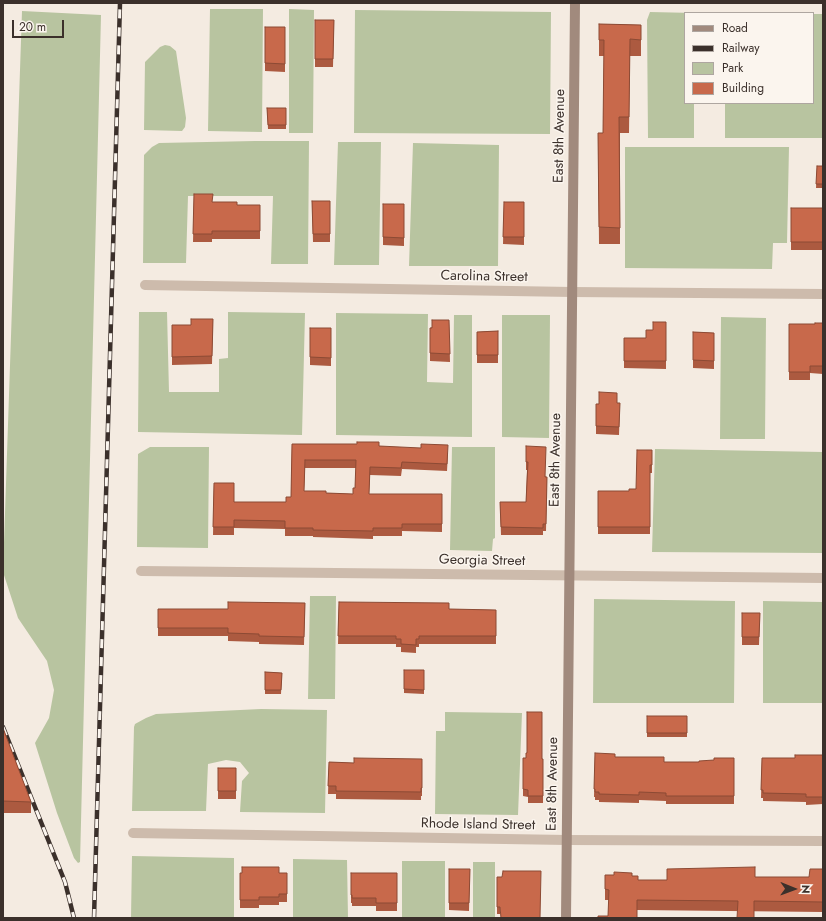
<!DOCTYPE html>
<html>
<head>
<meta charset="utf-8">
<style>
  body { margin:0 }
  #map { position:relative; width:826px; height:921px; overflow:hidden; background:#f4ebe1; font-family:Jost,sans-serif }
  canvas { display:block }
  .frame { position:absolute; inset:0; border:4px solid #3b302b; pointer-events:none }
  .legend { position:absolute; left:684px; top:12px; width:130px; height:92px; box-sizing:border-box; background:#fbf5ee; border:1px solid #aea6a0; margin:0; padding:5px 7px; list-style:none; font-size:12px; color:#3b302b }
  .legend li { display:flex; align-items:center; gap:8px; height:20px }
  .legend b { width:20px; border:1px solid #aea6a0 }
  .north { position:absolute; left:774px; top:869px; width:40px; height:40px; -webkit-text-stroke:3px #fbf5ee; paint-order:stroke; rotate:91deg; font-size:11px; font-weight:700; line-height:16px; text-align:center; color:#3b302b }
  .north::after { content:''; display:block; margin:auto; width:14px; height:18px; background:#3b302b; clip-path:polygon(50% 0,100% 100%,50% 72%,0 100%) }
  .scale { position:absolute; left:12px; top:20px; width:52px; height:18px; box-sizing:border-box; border:2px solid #3b302b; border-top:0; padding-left:5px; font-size:12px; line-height:14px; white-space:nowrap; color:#3b302b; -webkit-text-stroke:3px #fbf5ee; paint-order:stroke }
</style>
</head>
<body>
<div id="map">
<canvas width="826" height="921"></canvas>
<div class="frame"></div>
<ul class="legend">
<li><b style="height:5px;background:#a18a7d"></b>Road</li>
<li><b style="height:5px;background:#3b302b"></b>Railway</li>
<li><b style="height:11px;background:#b8c4a0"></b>Park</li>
<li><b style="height:11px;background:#c8694b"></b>Building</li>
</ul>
<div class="north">N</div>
<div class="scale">20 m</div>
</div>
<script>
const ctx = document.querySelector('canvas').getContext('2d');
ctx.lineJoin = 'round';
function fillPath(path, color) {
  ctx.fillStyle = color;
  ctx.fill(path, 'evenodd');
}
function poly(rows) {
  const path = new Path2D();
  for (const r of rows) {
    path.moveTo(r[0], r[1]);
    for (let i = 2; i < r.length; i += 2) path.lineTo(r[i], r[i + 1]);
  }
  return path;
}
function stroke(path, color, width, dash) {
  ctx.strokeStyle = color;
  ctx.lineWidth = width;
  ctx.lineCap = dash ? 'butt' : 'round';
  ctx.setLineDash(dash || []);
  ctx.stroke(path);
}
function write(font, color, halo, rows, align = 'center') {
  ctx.font = font + ' Jost,sans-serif';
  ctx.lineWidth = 3;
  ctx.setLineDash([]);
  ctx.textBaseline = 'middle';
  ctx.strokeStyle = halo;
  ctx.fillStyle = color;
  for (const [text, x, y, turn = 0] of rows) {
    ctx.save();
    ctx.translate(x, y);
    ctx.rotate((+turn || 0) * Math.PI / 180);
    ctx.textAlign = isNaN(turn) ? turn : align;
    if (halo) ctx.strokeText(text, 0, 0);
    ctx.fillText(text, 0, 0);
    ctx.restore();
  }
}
fillPath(poly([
  [210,9,263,9,262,132,208,131],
  [289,9,314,10,313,133,289,133],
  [355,10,551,12,550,134,354,133],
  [22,11,101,15,80,862,78,863,74,858,57,813,35,743,49,718,54,690,47,661,18,618,3,572],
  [650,12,695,13,685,13,685,103,694,103,694,138,648,138,647,20],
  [813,14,823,14,823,138,725,138,725,103,813,103],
  [165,45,170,46,176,51,186,118,185,127,182,131,144,130,145,62,160,47],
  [255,141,309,141,308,264,271,264,273,196,188,196,186,263,143,263,144,155,152,147,159,143],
  [338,142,381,142,379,265,334,265],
  [413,143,499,145,498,266,409,266],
  [625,147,789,147,787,243,773,243,772,269,625,268],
  [139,312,167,312,169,392,219,392,219,359,228,358,228,312,305,313,302,435,138,432],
  [336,313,428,314,427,382,453,383,454,315,472,315,472,437,336,435],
  [502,315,550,315,549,438,502,437],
  [721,317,766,318,765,439,720,439],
  [150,447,209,447,208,548,137,547,138,454],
  [452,447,495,447,495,538,493,539,492,551,450,550],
  [655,449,823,452,823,553,652,552],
  [310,596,336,596,335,699,308,699],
  [594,599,735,601,734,703,593,703],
  [763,601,823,602,823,703,763,703],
  [261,709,327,710,325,813,240,812,242,781,249,773,240,762,226,760,208,764,206,811,132,811,134,727,135,724,146,718,156,714],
  [445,712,522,713,518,815,435,814,436,731,445,731],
  [132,856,234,858,234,918,131,918],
  [293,859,347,860,348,918,293,918],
  [402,861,445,861,445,918,402,918],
  [473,862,495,862,495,918,473,918]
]), '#b8c4a0');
stroke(poly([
  [145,285,572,292,823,294],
  [141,571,823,578],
  [133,833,567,840,823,841]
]), '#cdbbac', 10);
stroke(poly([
  [566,918,575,3]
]), '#a18a7d', 10);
const rail = poly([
  [3,727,65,882,74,918],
  [94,918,120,3]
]);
stroke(rail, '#3b302b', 4.5);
stroke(rail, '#fbf5ee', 3, [9]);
fillPath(poly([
  [315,20,334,20,333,67,315,67],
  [599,24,641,25,641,56,630,56,629,133,620,133,620,244,599,244,598,133,603,133,604,56,599,56],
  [265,27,285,27,285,72,265,71],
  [267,108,286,108,286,129,268,129],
  [817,166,823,166,823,188,816,188],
  [194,194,212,202,237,205,260,205,260,239,212,239,212,242,193,242],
  [312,201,330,201,330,242,313,242],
  [504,202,524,202,524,245,503,244],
  [383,204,404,204,404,246,383,245],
  [791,208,823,208,823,250,791,250],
  [213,319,212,364,172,365,172,325,191,325],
  [449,320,450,362,430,361,430,328],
  [666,322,666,369,624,368,624,338,646,338,653,330],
  [823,323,823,374,810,373,810,380,789,380,789,324,815,324],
  [310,328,331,328,331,366,310,365],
  [498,331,498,363,477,363,477,332],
  [693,332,714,333,714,369,693,368],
  [620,403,619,435,596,434,596,404],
  [292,444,379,446,448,453,447,471,402,469,401,476,370,475,369,494,442,494,442,532,402,531,402,536,373,536,373,539,313,537,313,536,285,536,285,529,234,528,234,535,213,535,214,483,234,502,286,502,291,497],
  [305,468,356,468,355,488,353,494,326,493,304,491],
  [526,446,546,477,547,477,546,531,543,531,543,535,501,535,500,502,526,502,527,470,526,470],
  [652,450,652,473,650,473,650,534,598,534,598,491,629,491,636,489],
  [339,602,449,609,496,610,496,644,419,644,419,647,416,647,416,653,401,652,401,647,396,647,396,644,338,644],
  [305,603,304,645,259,644,259,642,228,641,228,636,158,636,158,609,228,609],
  [742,613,760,613,759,645,742,645],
  [404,670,424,670,424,694,404,693],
  [265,672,282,673,281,694,265,694],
  [647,716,687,716,687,737,647,737],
  [3,728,31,802,31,813,3,813],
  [595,753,615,757,664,762,699,762,734,758,734,804,666,804,666,801,639,800,639,803,599,802,599,800,595,800,595,797,594,797],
  [823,755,823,804,806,805,806,802,763,801,763,798,761,798,762,758,795,758],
  [523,758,543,759,543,803,528,803,528,797,523,796],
  [422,759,422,796,421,796,421,800,336,799,336,794,328,794,329,762,354,763],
  [218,768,236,768,236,799,218,799],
  [449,869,470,869,469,911,449,910],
  [823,869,823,912,637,910,608,916,609,900,605,900,605,889,632,876,638,880,667,880,755,877,809,877],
  [240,873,287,873,287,902,279,902,279,905,259,905,259,908,240,908],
  [351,873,397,873,397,911,376,911,376,906,352,906,352,903,351,903],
  [497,877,502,877,500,918,500,914,497,914]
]), '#ac5a40');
const building = poly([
  [315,20,334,20,333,59,315,59,315,20],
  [599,24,641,25,641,40,630,39,629,117,619,117,620,228,599,227,598,133,603,133,604,40,599,40,599,24],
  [265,27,285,27,285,64,265,63,265,27],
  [267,108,286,108,286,125,268,125,267,108],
  [817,166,823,166,823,184,816,184,817,166],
  [194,194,213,194,212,202,237,202,237,205,260,205,260,231,212,231,212,234,193,234,194,194],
  [312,201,330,201,330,234,313,234,312,201],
  [504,202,524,202,524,237,503,237,504,202],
  [383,204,404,204,404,238,383,237,383,204],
  [791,208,823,208,823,242,791,242,791,208],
  [191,319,213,319,212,356,172,357,172,325,191,325,191,319],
  [432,320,449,320,450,354,430,353,430,328,432,328,432,320],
  [653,322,666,322,666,361,624,361,624,338,646,338,646,330,653,330,653,322],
  [815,323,823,323,823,366,810,366,810,372,789,372,789,324,815,324,815,323],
  [310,328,331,328,331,358,310,357,310,328],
  [498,331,498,355,477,355,477,332,498,331],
  [693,332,714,333,714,361,693,360,693,332],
  [599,392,617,393,617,403,620,403,619,427,596,426,596,404,599,404,599,392],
  [357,442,379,442,379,446,421,448,421,444,448,445,447,464,402,462,401,468,370,467,369,494,442,494,442,524,402,524,402,528,373,528,373,531,313,530,313,528,285,528,285,521,234,520,234,527,213,527,214,483,234,483,234,502,286,502,286,497,291,497,292,444,357,444,357,442],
  [305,460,356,460,355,488,353,488,353,494,326,493,326,491,304,491,305,460],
  [526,446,546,447,545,477,547,477,546,524,543,524,543,528,501,527,500,502,526,502,528,462,526,462,526,446],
  [637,450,652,450,652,465,650,465,650,527,598,527,598,491,629,491,629,489,636,489,637,450],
  [228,602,305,603,304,637,259,636,259,634,228,633,228,628,158,628,158,609,228,609,228,602],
  [339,602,449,603,449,609,496,610,496,636,419,636,419,639,416,639,416,645,401,644,401,639,396,639,396,636,338,636,339,602],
  [742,613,760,613,759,637,742,637,742,613],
  [404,670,424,670,424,690,404,689,404,670],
  [265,672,282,673,281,690,265,690,265,672],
  [527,712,542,712,542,759,543,759,543,796,528,796,528,790,523,789,523,758,526,758,526,753,527,753,527,712],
  [647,716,687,716,687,733,647,733,647,716],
  [3,728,31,802,3,801,3,728],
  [595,753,615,754,615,757,664,757,664,762,699,762,699,761,714,760,714,758,734,758,734,796,666,796,666,793,639,792,639,795,599,794,599,792,595,792,595,789,594,789,595,753],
  [795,755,823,755,823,797,806,797,806,794,763,793,763,790,761,790,762,758,795,758,795,755],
  [354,758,422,759,422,788,421,788,421,792,336,791,336,786,328,786,329,762,354,763,354,758],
  [218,768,236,768,236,791,218,791,218,768],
  [242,867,279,867,279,873,287,873,287,894,279,894,279,897,259,897,259,900,240,900,240,873,242,873,242,867],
  [755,867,755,877,809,877,810,869,823,869,823,902,754,901,754,918,737,918,738,901,637,900,637,918,598,918,598,916,608,916,609,890,605,889,605,875,614,875,614,872,632,873,632,876,638,876,638,880,667,880,667,869,755,867],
  [449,869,470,869,469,903,449,903,449,869],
  [503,871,541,871,540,918,501,918,500,907,497,907,497,877,502,877,503,871],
  [351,873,397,873,397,903,376,903,376,898,352,898,352,895,351,895,351,873]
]);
fillPath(building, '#c8694b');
stroke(building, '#8c4a34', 1);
write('14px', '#3b302b', '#fbf5ee', [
  ["East 8th Avenue",560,136,-89],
  ["Carolina Street",484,277,1],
  ["East 8th Avenue",556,460,-89],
  ["Georgia Street",482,561,1],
  ["East 8th Avenue",553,784,-89],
  ["Rhode Island Street",478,825,1]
]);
</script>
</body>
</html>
